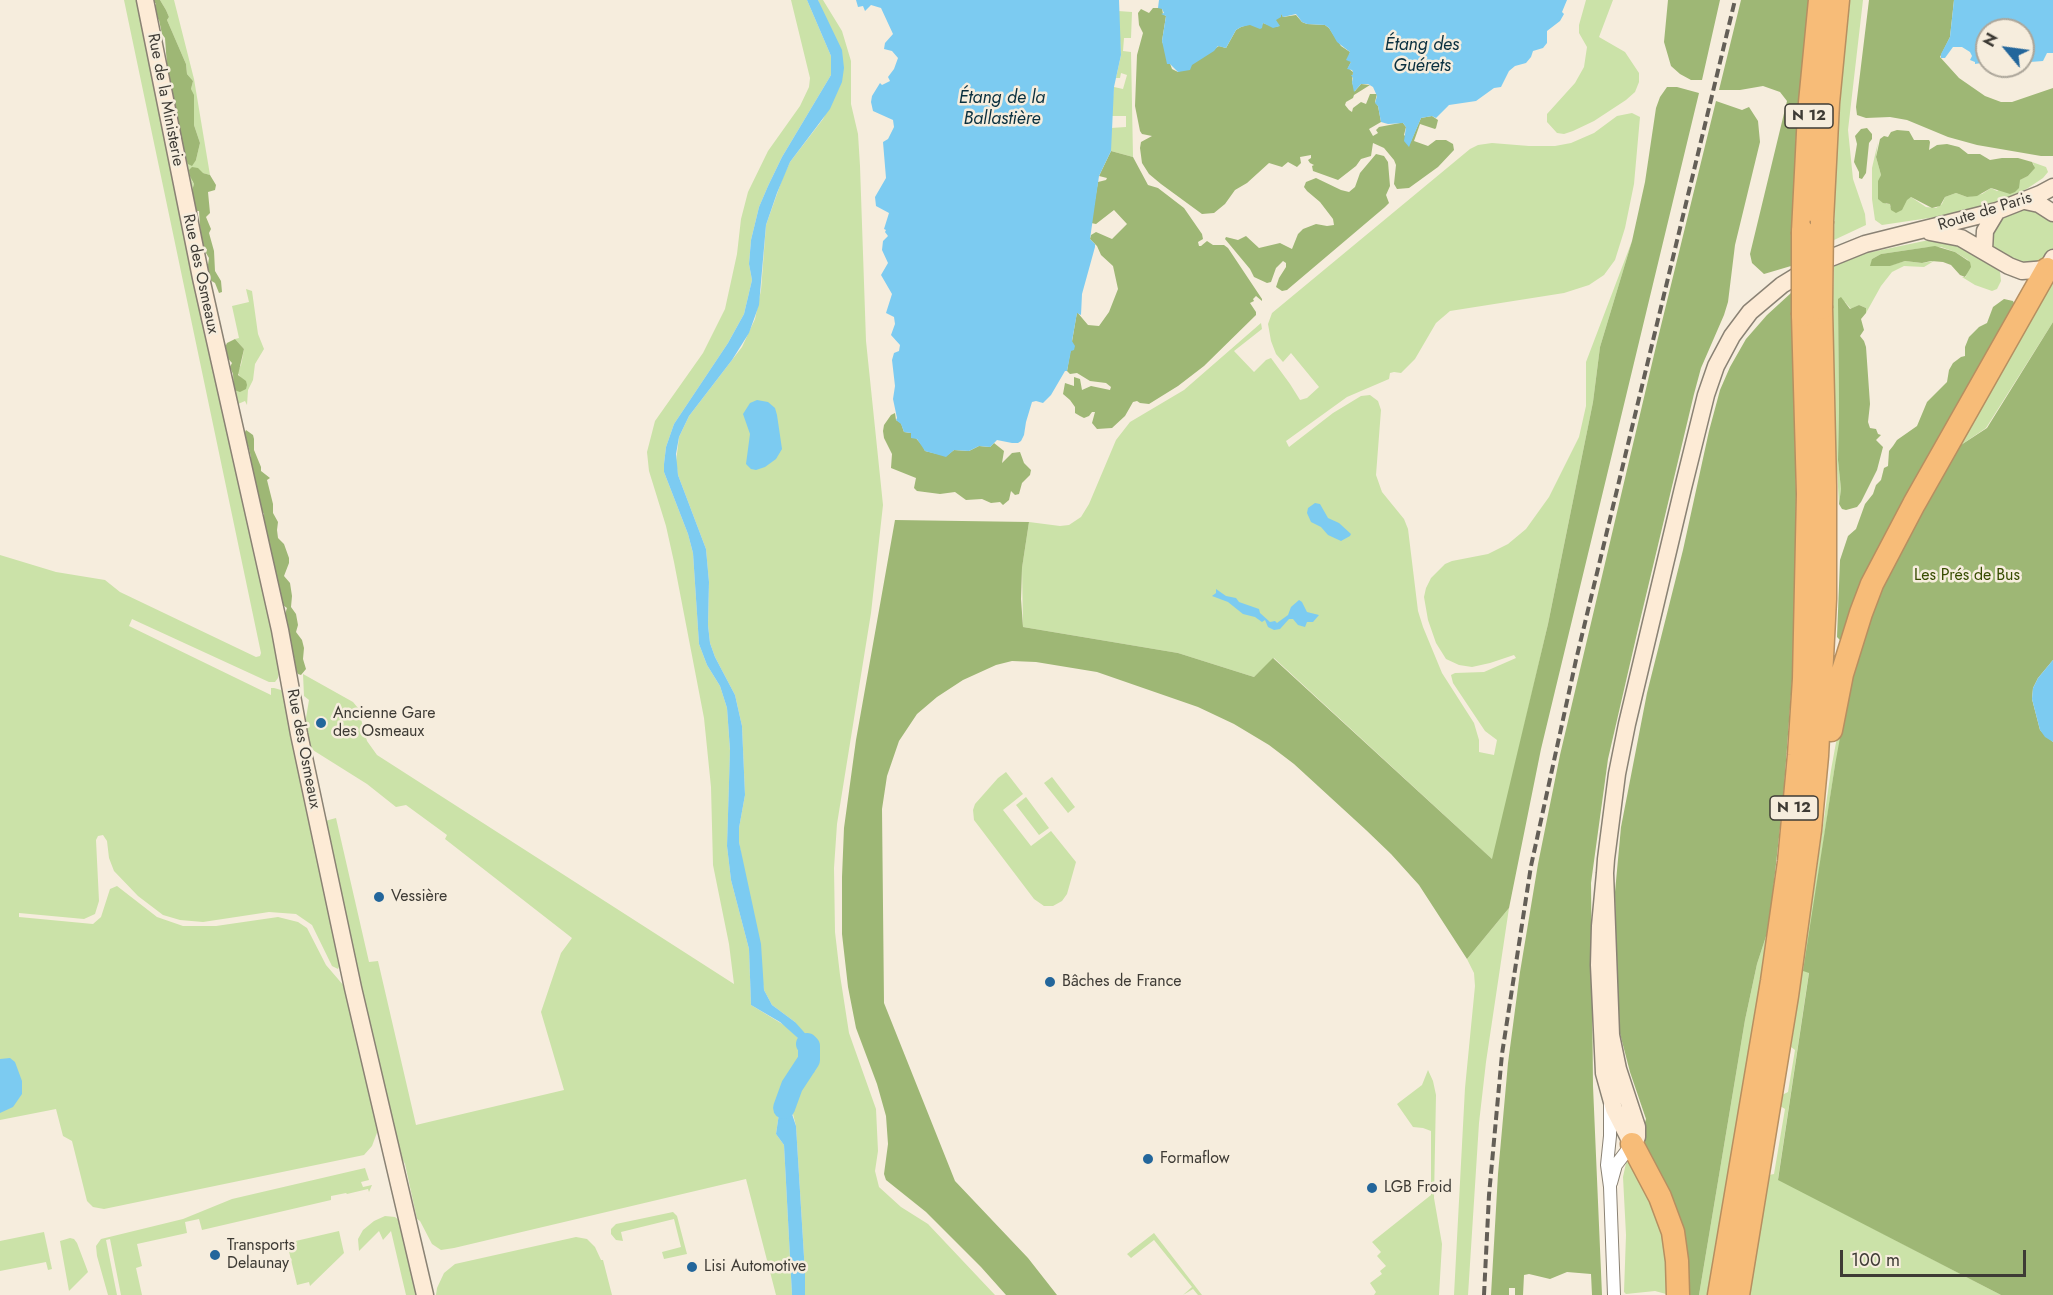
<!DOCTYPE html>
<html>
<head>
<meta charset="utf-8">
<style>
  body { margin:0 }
  #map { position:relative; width:2053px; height:1295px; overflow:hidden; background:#f6eddd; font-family:Jost,sans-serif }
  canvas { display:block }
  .north { position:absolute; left:1975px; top:18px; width:60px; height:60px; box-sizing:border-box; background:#f6eddd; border:2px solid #aca69a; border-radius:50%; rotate:299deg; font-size:16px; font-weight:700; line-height:24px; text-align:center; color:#3e3b35 }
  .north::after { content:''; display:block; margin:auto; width:21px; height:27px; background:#23669b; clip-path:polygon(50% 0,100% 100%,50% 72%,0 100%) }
  .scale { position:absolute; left:1840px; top:1250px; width:186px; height:27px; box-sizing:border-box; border:3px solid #3e3b35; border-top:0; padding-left:8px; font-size:18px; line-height:21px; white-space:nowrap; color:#3e3b35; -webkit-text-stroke:4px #f6eddd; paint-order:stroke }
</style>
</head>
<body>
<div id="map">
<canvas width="2053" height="1295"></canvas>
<div class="north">N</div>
<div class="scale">100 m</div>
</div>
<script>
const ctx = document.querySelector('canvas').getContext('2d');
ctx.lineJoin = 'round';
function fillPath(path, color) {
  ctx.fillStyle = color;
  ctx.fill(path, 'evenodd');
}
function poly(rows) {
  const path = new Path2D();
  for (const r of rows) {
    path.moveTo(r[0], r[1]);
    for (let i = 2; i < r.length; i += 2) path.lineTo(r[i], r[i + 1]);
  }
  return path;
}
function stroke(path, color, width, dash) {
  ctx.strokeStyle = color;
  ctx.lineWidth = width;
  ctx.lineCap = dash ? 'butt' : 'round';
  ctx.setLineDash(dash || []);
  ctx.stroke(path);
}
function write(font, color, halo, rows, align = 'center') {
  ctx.font = font + ' Jost,sans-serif';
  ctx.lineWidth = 5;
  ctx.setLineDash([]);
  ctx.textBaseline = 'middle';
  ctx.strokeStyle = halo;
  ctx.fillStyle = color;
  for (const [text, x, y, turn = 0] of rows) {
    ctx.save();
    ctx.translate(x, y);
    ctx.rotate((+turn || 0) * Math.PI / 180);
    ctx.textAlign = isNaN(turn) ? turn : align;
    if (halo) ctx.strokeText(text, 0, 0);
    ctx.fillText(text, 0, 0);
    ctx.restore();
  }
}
fillPath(poly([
  [124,0,138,0,280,667,278,678,275,682,269,682,132,619,129,626,271,695,271,688,274,688,281,690,285,695,340,965,338,969,332,966,312,925,296,914,269,912,203,922,180,920,163,915,138,896,114,871,109,858,107,841,103,835,98,836,96,840,99,901,95,914,84,919,19,913,19,917,93,924,101,917,110,889,117,886,157,917,183,926,216,926,278,917,298,922,307,928,326,965,344,986,353,1020,378,1130,372,1146,364,1155,104,1209,93,1207,87,1201,72,1141,63,1136,56,1109,0,1120,0,555,56,572,105,580,120,592,256,657,260,656,261,653],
  [160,0,174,0,194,79,210,175,203,173,192,181,194,184,190,197,182,150,188,160,196,160,200,143,194,125,191,89,193,81,187,74,186,64,167,20,169,17,166,10],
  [791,0,807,0,831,56,831,75,782,157,768,186,759,207,751,240,749,264,752,280,744,314,728,343,674,424,666,447,664,464,664,472,688,534,693,553,699,644,707,665,720,686,727,708,730,751,727,846,731,880,749,949,751,1005,789,1028,799,1039,803,1054,801,1063,791,1075,782,1093,776,1134,784,1145,792,1295,776,1295,746,1179,454,1248,441,1250,432,1244,420,1221,417,1219,405,1164,396,1147,325,821,336,818,369,962,378,961,416,1125,564,1090,541,1012,561,953,572,938,445,839,447,835,406,805,396,807,367,784,308,747,304,730,309,700,304,696,303,674,353,702,358,708,367,741,377,755,734,984,729,944,713,865,711,787,704,718,674,562,666,526,649,471,647,452,655,421,703,353,725,309,737,254,741,219,748,192,768,151,800,106,809,87,810,78],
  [818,0,823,0,842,31,851,61,851,104,858,134,860,166,866,341,883,505,871,613,837,824,834,868,835,932,840,975,849,1033,876,1109,878,1151,875,1171,879,1187,901,1207,928,1224,995,1295,805,1295,805,1273,796,1126,790,1102,793,1091,804,1073,814,1073,795,1022,772,1005,764,990,739,842,739,828,745,795,742,726,735,695,715,657,710,643,708,625,709,582,706,549,678,475,676,462,679,437,689,416,742,347,755,319,761,290,766,225,783,177,790,162,823,119,841,82],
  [1586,0,1613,0,1599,37,1625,52,1639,73,1639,82,1635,92,1626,100,1594,121,1573,131,1564,134,1557,133,1547,122,1547,114,1575,83,1584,67,1587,47,1579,33,1579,25],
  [1850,0,1863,0,1848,130,1853,179,1865,214,1866,225,1834,240,1835,183,1841,88],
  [1118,11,1132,12,1131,38,1124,38,1123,51,1131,52,1133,157,1111,151,1111,128,1126,127,1126,116,1111,116,1114,87,1123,89,1127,75,1121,73,1120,78,1116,78,1121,55],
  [1632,113,1640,117,1634,184,1625,228,1615,260,1604,275,1589,285,1564,293,1450,311,1436,323,1415,359,1401,373,1394,372,1390,373,1389,379,1347,397,1286,441,1289,447,1333,413,1361,396,1370,395,1378,401,1381,410,1376,475,1382,492,1404,519,1408,529,1418,611,1423,627,1442,673,1474,723,1479,740,1479,752,1494,755,1497,740,1485,731,1453,683,1451,675,1455,673,1484,672,1516,658,1514,655,1490,663,1472,667,1459,665,1446,659,1436,643,1428,620,1424,597,1426,588,1431,578,1445,564,1452,561,1488,554,1508,544,1526,529,1549,497,1579,437,1586,406,1586,362,1632,241,1600,347,1593,402,1548,624,1493,860,1274,658,1254,677,1178,653,1023,627,1022,568,1029,522,1060,526,1069,525,1081,517,1089,504,1116,440,1130,422,1184,390,1261,323,1262,329,1234,351,1254,372,1266,360,1271,358,1290,384,1300,400,1307,398,1319,387,1291,353,1283,362,1276,354,1271,341,1268,324,1272,313,1470,149,1478,145,1492,143,1529,146,1555,146,1571,143,1594,133,1617,116],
  [1878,142,1876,157,1881,175,1878,185,1886,204,1890,204,1890,207,1911,197,1926,207,1936,208,1942,204,1945,197,1956,193,1967,197,1982,194,1991,188,1997,191,2028,176,2033,170,2034,165,2032,162,2046,167,2048,172,2043,178,2028,188,2014,196,1992,204,1956,214,1882,225,1875,220,1872,199,1872,168],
  [2034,208,2049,217,2053,222,2053,250,2047,260,2029,266,1992,250,1991,229,2000,217,2018,209],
  [1929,240,1954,243,1984,258,2000,272,2001,281,1997,289,1992,291,1975,285,1962,277,1966,277,1968,260,1955,252,1941,247,1929,247,1881,254,1872,259,1880,265,1888,266,1905,261,1922,263,1934,261,1924,267,1904,266,1892,272,1881,286,1866,313,1866,308,1859,305,1851,309,1845,302,1838,303,1839,408,1838,460,1841,489,1839,504,1834,416,1832,321,1834,267,1836,264,1867,253],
  [2053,274,2053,322,1986,428,1961,445,1835,765,1804,971,1809,972,1778,1179,2001,1295,1750,1295,1769,1175,1774,1174,1785,1109,1780,1106,1782,1095,1788,1092,1795,1050,1791,1047,1831,770,1845,693,1875,595],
  [246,289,252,291,258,334,264,349,255,364,253,380,248,390,247,405,245,401,238,404,232,383,232,378,232,382,241,378,237,372,241,365,244,349,235,339,239,338,232,306,249,302],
  [1006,772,1023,794,1003,810,1031,846,1051,831,1076,862,1067,894,1062,901,1053,906,1044,906,1034,899,974,820,973,810,975,804,998,778],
  [1052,777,1075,807,1068,813,1044,783],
  [1026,797,1049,828,1039,835,1016,805],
  [1509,908,1486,1062,1479,1123,1468,1295,1454,1295,1465,1088,1475,986,1474,973,1467,959],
  [1769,927,1756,1011,1707,1295,1699,1295,1745,1020,1757,964],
  [1428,1070,1433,1081,1436,1095,1434,1198,1442,1244,1439,1295,1374,1295,1376,1292,1370,1283,1382,1274,1380,1271,1386,1266,1377,1256,1381,1252,1372,1242,1431,1195,1431,1131,1423,1128,1413,1127,1397,1104,1422,1085],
  [1633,1159,1664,1235,1668,1292,1666,1294,1655,1291,1626,1294,1624,1292,1626,1235,1623,1177,1626,1163],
  [365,1168,369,1180,361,1182,363,1187,372,1185,369,1192,368,1189,347,1194,346,1193,331,1196,331,1200,202,1230,199,1219,185,1222,187,1233,137,1244,142,1266,136,1268,142,1295,121,1295,110,1239,106,1240,117,1295,108,1295,97,1256,96,1246,101,1239,183,1219,232,1199],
  [673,1212,677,1216,687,1254,664,1259,662,1252,681,1247,674,1219,621,1232,623,1241,616,1240,611,1234,611,1229,616,1224],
  [385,1216,395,1217,401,1222,420,1295,406,1295,391,1231,383,1240,379,1231,359,1251,358,1239,363,1230,374,1221],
  [339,1231,344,1253,310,1286,309,1282,297,1285,287,1243],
  [44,1232,52,1269,48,1270,46,1262,0,1271,0,1241],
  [1154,1233,1202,1295,1198,1295,1193,1289,1183,1295,1192,1287,1154,1240,1131,1258,1127,1254],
  [576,1237,587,1239,595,1247,601,1260,603,1260,612,1295,436,1295,437,1288,444,1273,455,1264],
  [70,1238,74,1239,77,1243,88,1272,69,1291,60,1241]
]), '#cbe2a8');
fillPath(poly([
  [153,0,160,0,166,10,169,17,167,20,186,64,187,74,193,81,191,89,194,95,194,125,200,143,196,160,192,166,188,164,180,147,169,84,170,80,168,80,165,38,162,34,159,20,155,16,154,6,156,4],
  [1668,0,1720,0,1702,80,1691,80,1680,74,1671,66,1664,42],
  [1741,0,1809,0,1796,136,1791,266,1764,274,1752,263,1750,254,1787,101,1780,92,1763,86,1740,90,1719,90],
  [1869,0,1954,0,1950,37,1940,57,1959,78,1985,96,2001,102,2012,102,2053,88,2053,156,2041,156,1977,145,1948,137,1907,120,1890,117,1866,118,1857,115,1856,107],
  [1153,8,1162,8,1163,14,1166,16,1162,41,1172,69,1178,72,1219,46,1226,48,1236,30,1241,27,1247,25,1262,25,1263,23,1275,27,1279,26,1275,20,1281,13,1283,17,1296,15,1302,22,1307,24,1325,25,1329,28,1341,46,1350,52,1349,56,1351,62,1348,68,1353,72,1352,82,1355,91,1361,84,1370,85,1354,95,1353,98,1346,102,1345,105,1349,110,1352,112,1353,108,1361,102,1366,104,1370,94,1377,94,1375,102,1378,106,1381,122,1369,129,1373,136,1378,133,1376,130,1379,127,1400,123,1403,123,1406,127,1404,135,1411,141,1421,118,1432,116,1438,120,1436,128,1435,129,1420,124,1414,141,1428,146,1436,140,1446,140,1453,144,1454,150,1438,167,1409,188,1397,189,1394,184,1396,165,1394,160,1384,148,1373,143,1371,156,1361,159,1356,166,1338,180,1313,171,1312,166,1314,165,1310,163,1308,160,1311,158,1311,155,1300,157,1301,163,1297,167,1288,162,1282,167,1269,163,1247,183,1235,190,1225,204,1214,213,1202,214,1161,184,1149,174,1142,163,1140,148,1141,142,1152,136,1142,134,1140,131,1135,106,1137,55,1143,33,1139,25,1138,13,1141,9,1149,13],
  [1667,87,1677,87,1699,93,1541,749,1509,908,1467,959,1419,885,1391,854,1366,830,1294,764,1269,745,1234,724,1198,707,1097,672,1036,662,1012,661,996,665,963,680,937,697,917,714,899,741,887,776,882,809,884,1003,955,1181,1028,1258,1057,1295,1006,1295,981,1267,926,1212,886,1180,884,1174,888,1144,886,1116,877,1084,856,1028,848,987,842,934,842,877,844,828,856,740,895,520,1029,522,1022,568,1021,599,1023,627,1178,653,1254,677,1273,658,1492,859,1548,624,1593,402,1600,347,1632,241,1645,182,1656,108,1660,97],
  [1716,101,1742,110,1749,107,1758,121,1760,142,1735,245,1728,302,1724,315,1701,368,1694,394,1638,629,1608,759,1591,883,1593,1086,1602,1295,1592,1295,1591,1274,1567,1272,1550,1279,1529,1274,1524,1275,1523,1295,1515,1295,1515,1288,1509,1288,1509,1295,1491,1295,1498,1174,1508,1063,1520,972,1538,864,1560,755,1657,342],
  [1867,128,1872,134,1872,139,1869,143,1866,173,1862,179,1859,178,1859,172,1854,162,1857,144,1855,136,1861,129],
  [1897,130,1909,131,1914,140,1929,140,1930,142,1929,150,1937,145,1947,144,1959,147,1968,154,1980,154,1990,160,2002,158,2018,158,2032,162,2035,168,2028,176,2020,180,2019,188,2015,192,2010,194,1991,188,1977,196,1967,197,1956,193,1945,197,1940,206,1932,208,1911,197,1907,200,1902,210,1896,213,1891,210,1890,204,1883,203,1878,199,1878,181,1881,175,1876,157,1880,139,1884,136,1888,137,1891,132],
  [1111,151,1133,157,1148,185,1158,188,1184,208,1202,234,1203,239,1198,242,1199,246,1201,246,1207,241,1213,245,1224,245,1228,248,1262,299,1262,301,1256,296,1253,299,1254,301,1250,303,1256,312,1256,315,1204,366,1178,386,1149,404,1140,403,1137,401,1133,402,1125,416,1112,428,1097,429,1092,423,1095,412,1092,412,1089,416,1084,418,1080,416,1075,413,1075,407,1070,400,1063,394,1065,383,1074,386,1074,377,1080,379,1082,390,1091,386,1110,390,1111,387,1106,383,1090,381,1077,373,1070,374,1067,371,1077,312,1088,325,1099,326,1109,312,1118,289,1113,266,1101,255,1097,246,1090,239,1091,235,1096,232,1112,239,1127,224,1114,210,1096,224,1091,223,1098,182,1106,180,1107,178,1099,176],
  [1376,154,1384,156,1388,162,1390,186,1386,195,1389,203,1385,207,1287,290,1282,291,1276,287,1279,278,1286,267,1286,263,1283,261,1276,268,1271,282,1267,283,1254,277,1250,269,1225,239,1226,237,1238,240,1246,236,1259,248,1280,243,1292,249,1298,234,1303,229,1316,224,1327,226,1334,225,1333,219,1320,202,1307,191,1304,187,1306,182,1316,178,1341,190,1349,192,1355,187,1360,173],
  [192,167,198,168,203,173,210,175,216,185,215,190,208,192,210,213,206,217,211,229,209,233,214,251,215,271,221,281,222,292,219,293,215,283,210,280,207,271,209,258,206,253,207,249,204,248,201,239,199,211,196,211,190,197,194,184,190,176,189,170],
  [1935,246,1955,252,1970,262,1971,267,1965,277,1960,275,1951,265,1943,262,1931,261,1922,263,1905,261,1890,266,1870,266,1872,259,1881,254],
  [1791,293,1796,491,1795,641,1783,801,1769,927,1757,964,1745,1020,1699,1295,1685,1295,1640,1139,1646,1119,1630,1072,1617,1022,1615,892,1621,827,1647,693,1683,550,1709,431,1720,390,1730,367,1746,339,1767,315],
  [1841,297,1850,309,1859,305,1866,308,1866,313,1861,319,1864,330,1860,336,1864,341,1866,347,1870,404,1868,422,1870,428,1876,429,1878,434,1881,435,1876,440,1883,447,1877,470,1861,502,1857,507,1846,510,1842,509,1839,504,1841,489,1838,460,1839,408,1838,303,1838,299],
  [2004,299,2013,301,2015,305,1840,640,1837,637,1840,560,1848,536,1856,529,1865,504,1873,494,1876,485,1881,480,1884,468,1888,466,1889,451,1893,446,1897,440,1917,426,1927,402,1947,382,1949,370,1953,363,1961,357,1965,356,1965,347,1969,337,1979,327,1987,323,1993,307],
  [2053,322,2053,660,2038,678,2033,688,2032,699,2040,730,2053,742,2053,1295,2001,1295,1778,1180,1809,973,1803,971,1835,765,1847,699,1861,642,1876,598,1953,454,1961,445,1987,428],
  [235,339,244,349,238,375,246,381,247,385,246,389,240,392,234,390,233,374,230,367,232,363,225,355,225,347,227,343],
  [895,413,896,420,901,423,904,432,911,433,923,446,925,451,946,456,954,450,969,451,979,446,990,447,994,443,1004,451,1002,463,1012,453,1020,452,1024,463,1031,470,1030,475,1022,483,1019,494,1015,495,1011,491,1009,500,1003,505,1000,502,991,503,982,499,966,500,955,492,940,494,917,491,914,488,916,478,891,468,892,454,884,438,883,431,884,425,891,415],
  [246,430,253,435,254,439,254,450,261,467,261,471,270,478,267,480,273,504,273,513,278,522,277,530,278,538,284,544,289,558,289,563,284,576,290,583,292,596,291,607,296,614,298,625,296,632,302,640,304,648,303,659,306,669,301,675,298,674,292,663,295,660,291,650,289,635,285,629,284,617,287,608,280,603,277,577,270,565,262,520,264,514,262,511,249,462,251,457,249,449,244,434]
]), '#9eb775');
fillPath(poly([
  [807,0,818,0,842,50,844,68,842,82,830,109,790,162,777,193,766,225,759,305,749,333,732,360,689,416,679,437,676,454,678,475,706,549,709,582,708,625,710,643,715,657,735,695,742,726,745,795,739,828,739,842,761,944,764,990,772,1005,795,1022,819,1049,814,1073,804,1073,798,1068,803,1054,799,1039,780,1022,751,1005,749,949,731,880,727,846,730,750,727,708,720,686,707,665,699,644,693,553,688,534,664,472,664,464,666,447,674,424,728,343,744,314,752,280,749,264,751,240,759,207,768,186,782,157,831,75,831,56],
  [856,0,1119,0,1121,55,1114,87,1111,151,1099,176,1090,239,1095,244,1095,247,1082,294,1081,315,1077,313,1072,341,1075,346,1074,350,1071,351,1067,371,1065,371,1051,395,1043,403,1036,401,1032,402,1026,422,1024,435,1021,441,1018,443,1012,443,997,440,990,447,979,446,969,451,954,450,946,457,925,451,917,439,911,438,911,433,904,432,901,424,896,420,897,418,893,399,895,386,892,360,894,353,899,351,900,345,891,335,895,324,894,317,886,313,892,294,881,275,888,263,882,250,883,241,888,236,885,232,886,230,884,229,889,213,876,206,875,197,886,178,883,142,888,139,894,127,893,120,873,111,871,102,872,96,880,83,882,85,890,81,888,77,894,69,898,58,892,51,884,49,885,43,893,34,881,8,871,5,865,11,863,6,858,7],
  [1159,0,1567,0,1562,12,1564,14,1560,21,1547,31,1547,43,1543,48,1533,51,1531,57,1526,63,1515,66,1509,71,1501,87,1494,88,1476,101,1449,105,1436,118,1432,116,1421,118,1409,147,1404,141,1406,127,1403,123,1388,124,1381,122,1378,106,1375,103,1377,96,1373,87,1368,84,1361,84,1354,92,1352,82,1353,78,1351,75,1353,75,1353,72,1352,70,1347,69,1351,62,1346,60,1350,52,1337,42,1329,28,1325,25,1307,24,1302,22,1296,14,1283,17,1281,14,1281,17,1276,20,1280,26,1273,28,1263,23,1262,28,1260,29,1250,25,1241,27,1236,30,1226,48,1218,46,1214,51,1192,65,1190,70,1178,72,1170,64,1167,64,1162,41,1166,16,1161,14,1164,13,1162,9,1158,8],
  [1954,0,2053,0,2053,53,2047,53,2043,61,2030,62,2023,66,2023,30,1987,30,1987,62,1975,64,1975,62,1970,60,1972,56,1970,52,1962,47,1953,47,1945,58,1941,58,1941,54,1950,37],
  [757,400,768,402,775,408,777,415,782,449,776,459,765,467,756,470,751,469,746,464,750,434,743,414,750,403],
  [1315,503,1320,504,1328,518,1339,523,1351,534,1350,536,1341,541,1328,535,1321,527,1311,522,1307,513,1308,508],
  [1216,589,1226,596,1236,598,1239,602,1259,609,1260,613,1270,622,1275,621,1277,623,1288,615,1291,607,1299,600,1302,602,1307,612,1319,615,1313,622,1307,622,1305,627,1298,625,1293,619,1289,619,1280,629,1274,630,1268,627,1265,620,1262,622,1255,617,1243,614,1228,602,1212,596,1216,593],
  [2053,660,2053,742,2045,737,2040,730,2032,699,2033,688,2038,678],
  [10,1058,15,1062,22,1081,22,1094,13,1107,0,1113,0,1059],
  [791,1074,798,1081,791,1097,790,1108,796,1126,805,1273,805,1295,792,1295,784,1145,776,1134,782,1093]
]), '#7ccbf1');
stroke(poly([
  [784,1108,792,1086,809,1060,809,1046,807,1044]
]), '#7ccbf1', 22);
const street = poly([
  [1610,1105,1610,1136,1607,1165,1610,1187,1614,1295],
  [1611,1183,1616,1165,1632,1144]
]);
const secondary = poly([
  [145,0,201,278,280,630,299,734,353,988,425,1295],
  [2025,201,2039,204,2053,213],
  [1930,232,1961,238,2009,266,2022,271,2047,269,2053,258],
  [1984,250,1985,231,1997,211],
  [1605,873,1611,1035,1618,1069,1637,1127,1637,1137,1632,1144,1614,1109,1604,1073,1599,965,1600,926,1605,873,1606,859,1617,774,1627,724,1683,488,1706,395,1716,366,1732,336,1750,312,1782,285,1818,263,1865,244,1997,211,2040,194,2053,187]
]);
const highway = poly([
  [1822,221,1828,103,1838,0],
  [1803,232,1809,113,1820,0],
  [1831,730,1842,674,1861,613,1872,584,1914,504,2047,269],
  [1632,1144,1660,1197,1673,1232,1677,1261,1678,1295],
  [1719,1295,1772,981,1789,862,1799,755,1804,679,1808,494,1803,315],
  [1738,1295,1787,996,1810,830,1817,756,1825,599,1825,486,1821,308]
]);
stroke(street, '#8a8274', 14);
stroke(secondary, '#8a8274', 19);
stroke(highway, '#b68f61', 25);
stroke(street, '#fff', 12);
stroke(secondary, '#fdebd6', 16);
stroke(highway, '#f7bc78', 22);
stroke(poly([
  [1484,1295,1489,1195,1502,1054,1531,866,1576,660,1735,0]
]), '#645f57', 4, [9, 4.5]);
const highwayBridge = poly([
  [1821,308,1822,221],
  [1803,315,1803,232]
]);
stroke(highwayBridge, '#b68f61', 25, []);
stroke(highwayBridge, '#f7bc78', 22);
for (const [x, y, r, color] of [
  [321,723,6,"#23669b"],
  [379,897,6,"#23669b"],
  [1050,982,6,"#23669b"],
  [1148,1159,6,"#23669b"],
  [1372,1188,6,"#23669b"],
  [215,1255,6,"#23669b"],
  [692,1267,6,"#23669b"]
]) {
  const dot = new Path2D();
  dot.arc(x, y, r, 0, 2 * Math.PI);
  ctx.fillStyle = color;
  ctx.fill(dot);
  stroke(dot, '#f6eddd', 2);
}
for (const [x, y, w] of [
  [1809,116,48],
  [1794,808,48]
]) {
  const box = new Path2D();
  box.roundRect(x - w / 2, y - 12, w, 24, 4.5);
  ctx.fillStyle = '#f6eddd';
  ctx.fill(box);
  stroke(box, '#3e3b35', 1.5);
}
write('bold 15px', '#3e3b35', null, [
  ["N 12",1809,116],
  ["N 12",1794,808]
]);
write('16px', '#3e3b35', '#f6eddd', [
  ["Rue de la Ministerie",165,100,79],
  ["Route de Paris",1985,212,-17],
  ["Rue des Osmeaux",200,274,78],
  ["Rue des Osmeaux",303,749,79]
]);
write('16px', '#374c00', '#f6eddd', [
  ["Les Prés de Bus",1967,576]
]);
write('16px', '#3e3b35', '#f6eddd', [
  ["Ancienne Gare",333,714],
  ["des Osmeaux",333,732],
  ["Vessière",391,897],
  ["Bâches de France",1062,982],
  ["Formaflow",1160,1159],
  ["LGB Froid",1384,1188],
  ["Transports",227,1246],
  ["Delaunay",227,1264],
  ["Lisi Automotive",704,1267]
], 'left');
write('italic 18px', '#0a303f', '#f6eddd', [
  ["Étang des",1422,46],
  ["Guérets",1422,67],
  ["Étang de la",1002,99],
  ["Ballastière",1002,120]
]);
</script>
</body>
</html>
